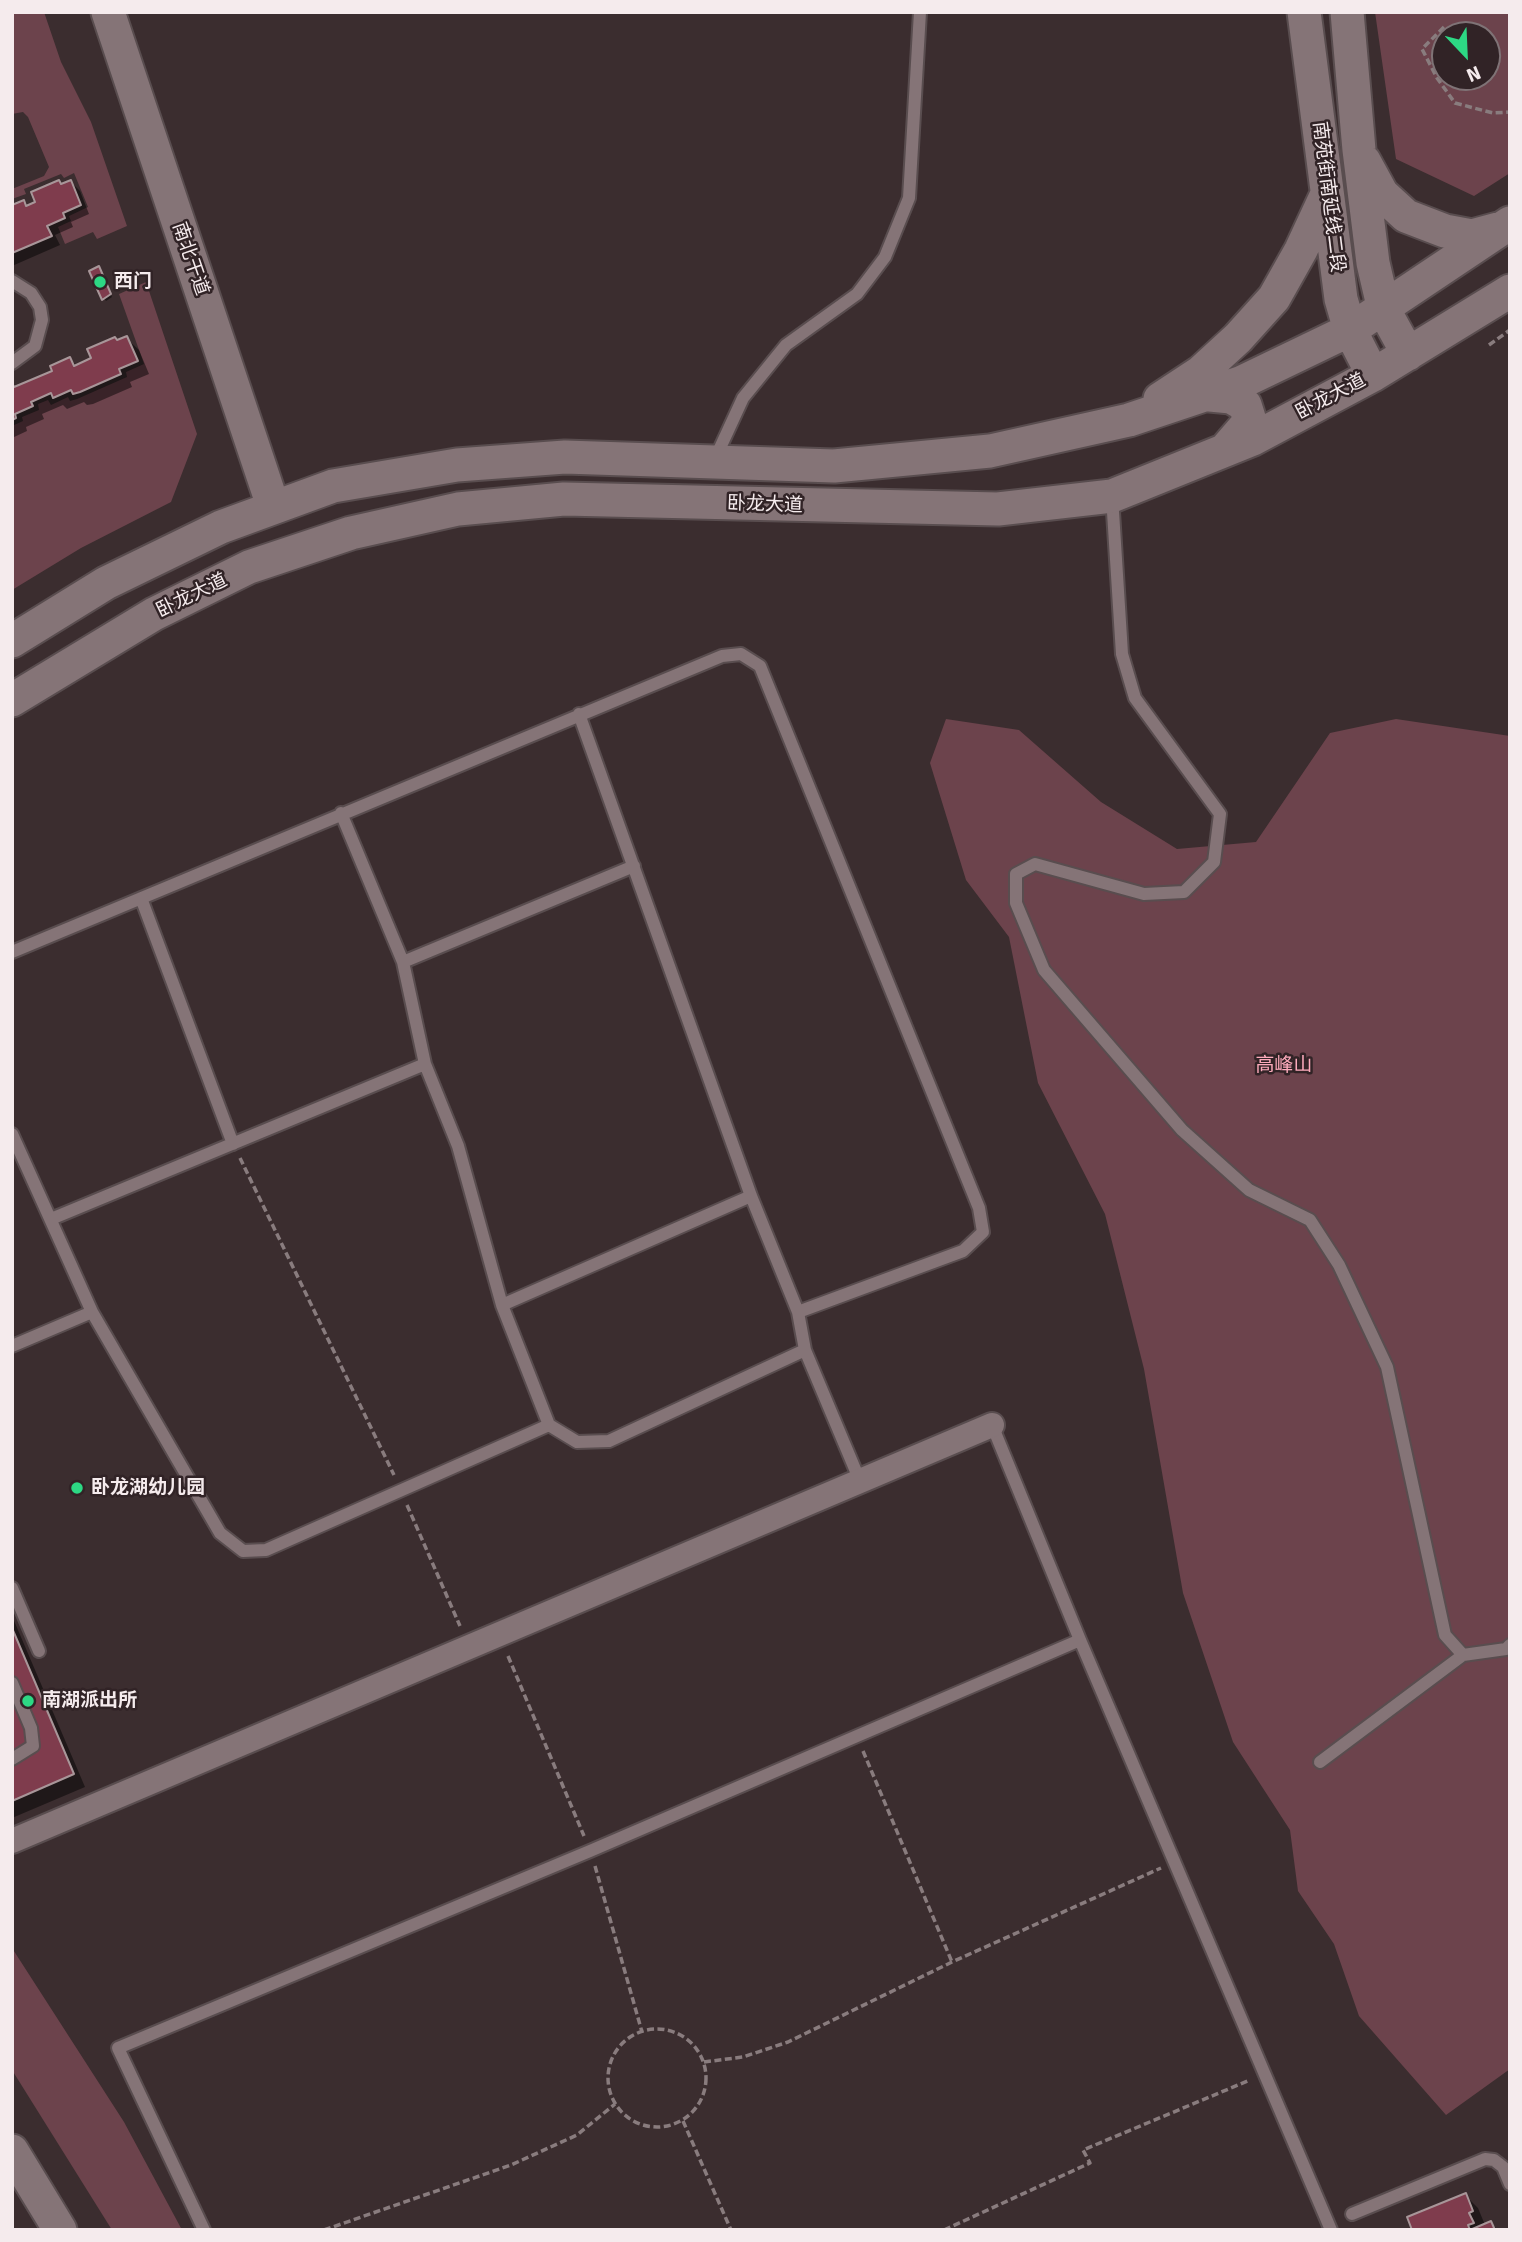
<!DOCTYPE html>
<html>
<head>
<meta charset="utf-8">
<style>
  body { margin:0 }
  #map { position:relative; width:1522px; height:2242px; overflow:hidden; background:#3b2d2f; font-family:Signika,sans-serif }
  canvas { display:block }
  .frame { position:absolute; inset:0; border:14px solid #f5ebed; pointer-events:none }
  .north { position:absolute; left:1431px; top:21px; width:70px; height:70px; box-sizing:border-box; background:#312326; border:2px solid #7f7376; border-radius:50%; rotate:157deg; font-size:19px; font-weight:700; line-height:28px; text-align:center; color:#f5ebed }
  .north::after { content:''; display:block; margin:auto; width:24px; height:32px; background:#2dd884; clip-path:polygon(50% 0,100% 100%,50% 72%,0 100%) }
</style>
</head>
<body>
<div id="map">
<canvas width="1522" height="2242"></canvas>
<div class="frame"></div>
<div class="north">N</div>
</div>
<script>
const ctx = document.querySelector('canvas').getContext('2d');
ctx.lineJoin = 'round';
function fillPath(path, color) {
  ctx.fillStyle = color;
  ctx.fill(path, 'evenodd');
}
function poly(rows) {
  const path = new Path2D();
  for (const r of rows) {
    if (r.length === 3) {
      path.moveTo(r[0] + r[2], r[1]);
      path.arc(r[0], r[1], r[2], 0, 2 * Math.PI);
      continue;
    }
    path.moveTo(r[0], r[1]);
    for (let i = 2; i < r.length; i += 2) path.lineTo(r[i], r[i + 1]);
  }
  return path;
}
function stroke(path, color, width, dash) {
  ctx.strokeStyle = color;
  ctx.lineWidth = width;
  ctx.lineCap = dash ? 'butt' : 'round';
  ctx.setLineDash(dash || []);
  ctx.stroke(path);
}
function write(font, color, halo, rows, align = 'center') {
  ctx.font = font + ' Signika,"Noto Sans SC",sans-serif';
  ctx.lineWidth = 5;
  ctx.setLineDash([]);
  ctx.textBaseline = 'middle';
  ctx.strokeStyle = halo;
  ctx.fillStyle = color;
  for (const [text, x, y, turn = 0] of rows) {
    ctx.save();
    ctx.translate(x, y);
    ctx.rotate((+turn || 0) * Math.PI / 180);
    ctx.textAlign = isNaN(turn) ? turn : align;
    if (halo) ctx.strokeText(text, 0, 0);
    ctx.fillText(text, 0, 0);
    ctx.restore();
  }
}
fillPath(poly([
  [12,12,44,12,61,62,91,122,127,226,97,239,93,232,65,244,58,227,71,221,69,216,88,207,74,173,64,178,61,174,24,189,26,194,12,199,12,189,44,176,49,167,28,117,23,112,12,114],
  [1375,12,1510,12,1510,173,1474,196,1396,159],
  [1487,35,1487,77,1445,77,1445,35],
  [146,282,197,434,171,502,81,548,12,590,12,426,23,421,22,417,39,410,38,404,48,400,51,405,68,397,70,401,77,399,127,377,126,372,144,364,119,294],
  [946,719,1019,730,1101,802,1177,849,1256,842,1330,733,1396,719,1510,736,1510,2069,1446,2115,1359,2016,1334,1944,1298,1891,1290,1830,1233,1742,1183,1593,1144,1369,1105,1214,1038,1083,1009,937,966,880,930,763],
  [12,1948,124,2122,182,2230,112,2230,12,2070]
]), '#6c434c');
fillPath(poly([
  [71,182,80,191,89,214,71,222,73,227,55,235,60,245,12,266,12,207,23,203,28,207],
  [98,267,112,297,106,301,104,298],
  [126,338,139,350,149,374,130,382,132,387,93,404,87,405,84,402,67,409,63,405,42,414,44,419,26,427,27,431,12,438,12,384,16,388,54,372,70,359,77,366],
  [12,1616,85,1787,12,1818],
  [1465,2195,1478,2208,1485,2225,1491,2223,1498,2230,1414,2230]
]), '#0007');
const building = poly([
  [59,180,61,184,71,180,81,205,63,213,65,218,47,226,52,236,12,253,12,205,24,200,26,206,35,202,31,192,59,180],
  [99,266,111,294,102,300,89,271,99,266],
  [127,336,138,361,119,369,121,374,80,392,73,394,71,390,53,398,51,393,31,402,33,406,15,414,16,418,12,420,12,383,14,387,52,371,50,366,70,357,74,366,91,358,87,349,115,337,117,340,127,336],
  [12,1628,74,1774,12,1801,12,1628],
  [1466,2193,1473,2211,1469,2213,1474,2223,1468,2225,1470,2230,1412,2230,1407,2217,1466,2193],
  [1491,2221,1495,2230,1470,2230,1491,2221]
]);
fillPath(building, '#7f3c4d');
stroke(building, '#a89699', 2);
const lane = poly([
  [12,281,31,293,40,307,42,320,35,346,12,363],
  [714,461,743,398,786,345,857,294,885,257,909,198,920,12],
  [1112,496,1122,654,1135,698,1220,814,1214,862,1184,892,1144,894,1035,864,1016,874,1016,903,1044,970,1182,1130,1249,1190,1310,1220,1339,1265,1387,1367,1445,1635,1463,1655,1506,1649,1510,1645],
  [579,714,751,1196,798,1312,805,1350,860,1481],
  [341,813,403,962,425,1064,458,1146,502,1305,549,1425,577,1442,609,1441,805,1350],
  [141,898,233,1144],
  [12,952,722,656,741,654,760,666,979,1208,983,1232,963,1251,798,1312],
  [403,962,634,866],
  [12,1134,92,1312,220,1533,243,1551,266,1550,549,1425],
  [51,1219,425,1064],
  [502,1305,751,1196],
  [12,1346,92,1312],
  [992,1425,1080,1640,1331,2230],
  [12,1588,39,1651],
  [12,1683,31,1728,33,1746,12,1759],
  [1320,1762,1463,1655],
  [1352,2214,1485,2159,1494,2160,1503,2167,1510,2184],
  [204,2230,118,2048,590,1851,1080,1640]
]);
const street = poly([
  [12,1841,992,1425]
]);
const secondary = poly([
  [108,12,273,506],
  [1304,12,1341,299,1350,330,1373,375],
  [1347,12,1359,150,1373,263,1384,310,1408,354],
  [1364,161,1382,194,1406,216,1445,231,1472,236,1498,229],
  [1210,395,1231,397,1245,405,1250,421,1225,450],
  [1160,399,1201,372,1238,338,1274,298,1301,250,1327,194],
  [12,641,106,583,221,527,333,486,457,465,565,457,834,466,990,451,1129,420,1240,383,1350,330,1510,223],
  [12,700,154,614,249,567,351,533,458,509,564,499,998,509,1112,496,1253,439,1373,375,1510,291],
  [12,2151,60,2230]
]);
stroke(lane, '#594d4f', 16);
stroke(street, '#594d4f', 28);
stroke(secondary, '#594d4f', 37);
stroke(poly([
  [1444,27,1422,49,1437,78,1455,103,1493,113,1510,112],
  [1489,345,1510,330],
  [240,1158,394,1475],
  [407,1505,460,1626],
  [508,1656,584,1836],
  [863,1751,952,1962],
  [595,1866,642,2032],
  [657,2078,49],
  [704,2062,743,2057,788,2042,952,1962,1161,1868],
  [683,2121,731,2230],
  [324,2230,511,2165,577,2135,615,2104],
  [944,2230,1090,2163,1083,2150,1250,2080]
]), '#897c7e', 3.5, [7, 3.5]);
stroke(lane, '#857477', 12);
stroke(street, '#857477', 24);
stroke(secondary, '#857477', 33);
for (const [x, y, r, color] of [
  [100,282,7,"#2dd884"],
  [77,1488,7,"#2dd884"],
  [28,1701,7,"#2dd884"]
]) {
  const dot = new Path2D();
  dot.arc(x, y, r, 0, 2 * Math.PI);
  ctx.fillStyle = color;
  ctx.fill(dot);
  stroke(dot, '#312326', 2.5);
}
write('19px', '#f5ebed', '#312326', [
  ["南苑街南延线二段",1328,197,83],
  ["南北干道",190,259,71],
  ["卧龙大道",1331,397,-28],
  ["卧龙大道",765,505,2],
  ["卧龙大道",192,596,-26]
]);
write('bold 19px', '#f5ebed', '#312326', [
  ["西门",114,282],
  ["卧龙湖幼儿园",91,1488],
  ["南湖派出所",42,1701]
], 'left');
write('19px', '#fdabbc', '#312326', [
  ["高峰山",1284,1066]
]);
</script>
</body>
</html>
